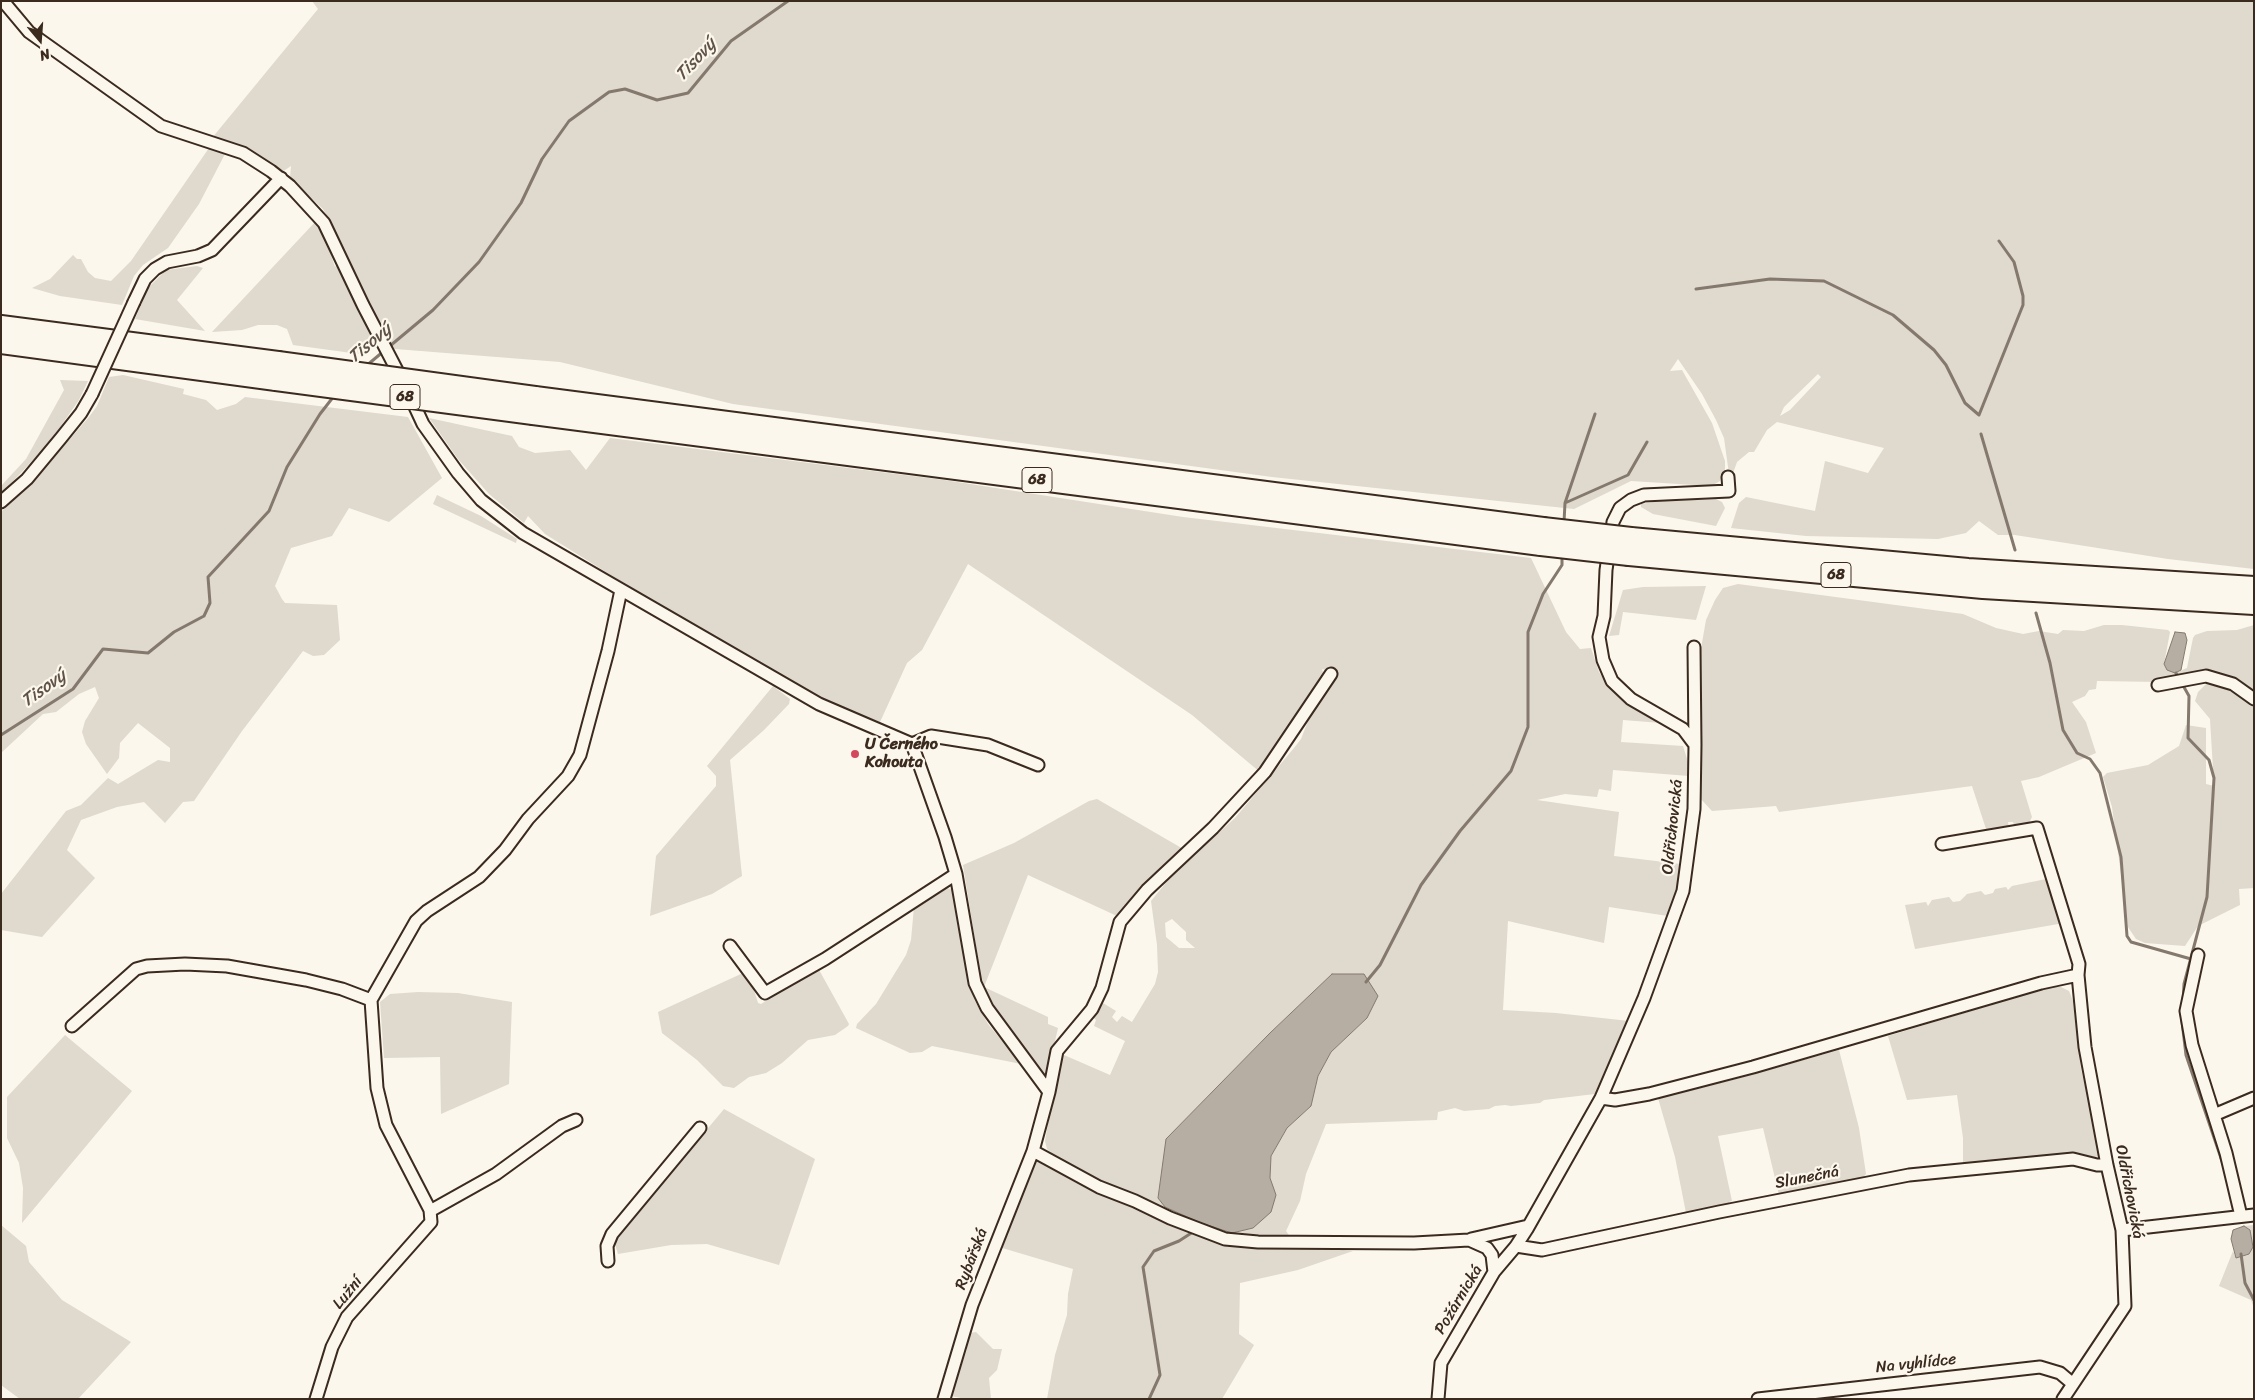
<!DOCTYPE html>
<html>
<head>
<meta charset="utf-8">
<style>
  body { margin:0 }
  #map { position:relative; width:2255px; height:1400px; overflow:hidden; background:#fbf7ec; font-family:Sriracha,sans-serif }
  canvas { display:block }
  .frame { position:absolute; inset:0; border:2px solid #3b2a1e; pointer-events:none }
  .north { position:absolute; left:15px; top:15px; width:50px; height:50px; -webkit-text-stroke:4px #fbf7ec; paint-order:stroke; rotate:162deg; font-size:14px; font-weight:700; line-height:20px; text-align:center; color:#3b2a1e }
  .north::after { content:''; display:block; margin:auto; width:18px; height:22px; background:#3b2a1e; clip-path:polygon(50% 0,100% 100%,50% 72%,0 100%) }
</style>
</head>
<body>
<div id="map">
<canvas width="2255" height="1400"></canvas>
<div class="frame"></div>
<div class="north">N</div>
</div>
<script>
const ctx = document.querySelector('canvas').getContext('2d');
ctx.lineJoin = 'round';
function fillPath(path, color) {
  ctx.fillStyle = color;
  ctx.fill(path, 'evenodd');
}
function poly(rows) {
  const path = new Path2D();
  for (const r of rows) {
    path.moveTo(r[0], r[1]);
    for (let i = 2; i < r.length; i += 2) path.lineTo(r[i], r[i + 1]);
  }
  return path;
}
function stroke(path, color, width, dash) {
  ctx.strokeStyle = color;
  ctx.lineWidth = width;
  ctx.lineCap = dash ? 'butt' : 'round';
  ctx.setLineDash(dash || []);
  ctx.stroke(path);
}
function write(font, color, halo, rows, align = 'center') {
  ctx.font = font + ' Sriracha,sans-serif';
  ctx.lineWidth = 4.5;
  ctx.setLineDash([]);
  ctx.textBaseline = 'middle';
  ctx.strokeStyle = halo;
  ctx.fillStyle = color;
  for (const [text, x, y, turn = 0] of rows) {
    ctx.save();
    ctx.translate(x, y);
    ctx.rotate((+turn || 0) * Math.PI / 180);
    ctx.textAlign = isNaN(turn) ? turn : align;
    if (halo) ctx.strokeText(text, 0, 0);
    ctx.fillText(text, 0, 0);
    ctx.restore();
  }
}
fillPath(poly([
  [312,1,2254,1,2254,569,2168,559,2015,535,1998,535,1979,521,1966,533,1938,539,1806,536,1731,528,1739,503,1746,497,1815,511,1825,461,1868,473,1884,448,1777,422,1767,430,1754,452,1749,452,1737,462,1732,476,1729,474,1724,438,1716,420,1702,394,1678,359,1670,371,1682,370,1712,423,1725,461,1725,469,1720,481,1711,486,1631,481,1574,509,1272,477,733,404,560,362,370,347,359,354,293,345,287,329,277,325,258,325,242,330,212,332,316,221,324,234,335,267,346,253,323,209,290,178,291,166,282,172,255,155,212,138,318,9],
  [1818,374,1821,377,1790,410,1780,416,1784,407],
  [209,148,226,152,199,204,168,248,143,265,134,276,122,305,60,296,32,288,50,279,73,255,77,259,81,259,88,272,95,278,111,281,131,261],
  [197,266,203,268,177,300,205,331,135,319,148,288,166,270],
  [123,375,184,389,183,394,206,400,217,410,236,404,245,397,408,417,442,478,389,522,349,508,332,536,291,548,275,586,282,599,285,603,337,605,340,640,324,655,313,656,303,651,242,731,194,801,183,802,165,823,144,802,117,807,81,820,67,850,95,878,42,937,1,930,1,894,66,811,81,805,108,778,118,784,158,760,170,762,170,748,138,723,120,743,119,758,107,774,86,744,82,732,85,721,99,698,95,687,79,694,56,712,43,714,1,753,1,512,36,478,89,417,97,406,109,377],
  [60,380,88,381,79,400,49,443,1,494,1,486,26,459,64,390],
  [429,418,512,436,519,447,535,453,570,450,586,470,610,438,944,480,1183,517,1531,558,1566,632,1580,649,1591,648,1599,672,1609,687,1626,702,1661,723,1623,720,1621,742,1683,746,1689,765,1687,770,1689,776,1613,770,1611,791,1599,789,1597,797,1565,794,1537,800,1619,812,1614,856,1681,864,1677,891,1668,916,1609,907,1604,943,1508,921,1503,1010,1556,1013,1629,1021,1600,1089,1595,1094,1544,1100,1540,1103,1511,1106,1505,1105,1495,1106,1489,1109,1464,1111,1455,1108,1438,1112,1437,1120,1326,1124,1306,1174,1300,1201,1286,1231,1296,1245,1353,1251,1298,1270,1240,1283,1239,1334,1254,1345,1222,1399,1047,1399,1055,1355,1067,1315,1068,1294,1073,1269,999,1247,1036,1160,1082,1183,1083,1170,1077,1170,1054,1156,1047,1149,1045,1141,1059,1061,1064,1055,1110,1075,1125,1041,1094,1026,1096,1020,1093,1017,1103,1003,1116,1011,1112,1017,1117,1022,1122,1016,1132,1022,1155,984,1158,972,1157,945,1151,901,1173,874,1235,818,1294,748,1301,739,1308,721,1337,672,1322,669,1324,677,1261,773,1192,715,968,564,922,650,907,663,880,722,827,702,716,640,614,577,545,534,528,516,524,523,489,494,458,459],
  [1172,919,1186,932,1186,940,1195,948,1179,948,1166,937,1165,923],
  [1332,974,1367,1018,1331,1052,1318,1076,1311,1106,1287,1128,1271,1156,1270,1178,1253,1228,1232,1233,1201,1223,1165,1207,1158,1198,1167,1138,1270,1033],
  [437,495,481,516,517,539,516,543,433,504],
  [1716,499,1722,502,1725,508,1716,526,1653,514,1641,507,1641,504,1660,501],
  [1738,584,1963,614,1996,628,2023,634,2039,631,2058,634,2063,630,2084,631,2104,625,2122,625,2168,630,2170,632,2164,664,2167,670,2175,673,2187,668,2193,638,2195,635,2207,631,2237,630,2254,625,2254,695,2232,679,2159,682,2097,681,2096,689,2089,690,2085,696,2072,702,2086,722,2096,753,2039,777,2021,781,2032,817,2028,825,2015,827,2013,822,2008,822,2009,828,1987,832,1972,786,1779,812,1776,806,1712,811,1699,797,1699,660,1706,620,1715,600,1723,588],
  [1706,586,1696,620,1623,612,1619,635,1609,636,1623,590,1643,587],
  [2208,682,2227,684,2254,702,2254,888,2239,889,2240,905,2198,926,2185,946,2145,943,2136,939,2128,927,2112,807,2103,777,2107,773,2148,765,2179,746,2186,725,2206,728,2206,784,2214,786,2210,719,2195,701,2198,692],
  [773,686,790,699,789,704,764,730,730,760,742,876,712,894,650,916,656,856,716,786,716,776,707,766],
  [1097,799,1185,850,1117,916,1028,875,984,987,1048,1017,1048,1024,1058,1028,1047,1076,1044,1075,988,1000,982,985,963,865,1014,843,1089,801],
  [2051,878,2064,923,1915,949,1905,905,1926,902,1928,906,1932,900,1949,897,1953,902,1960,901,1967,894,1981,891,1985,895,1993,893,1995,889,2006,887,2008,890,2012,886],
  [946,888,952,889,968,978,975,1001,988,1024,1021,1064,932,1046,922,1052,910,1053,856,1028,857,1024,876,1004,906,955,911,940,914,907],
  [818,968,849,1024,848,1026,835,1035,808,1040,782,1063,766,1073,749,1077,734,1088,723,1086,697,1060,662,1033,658,1012,743,973,753,987,758,1003,761,1004],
  [2049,987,2061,987,2069,991,2073,1001,2081,1069,2098,1140,2099,1156,2092,1158,2068,1153,1963,1164,1963,1138,1957,1095,1907,1100,1888,1036],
  [418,992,458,993,512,1002,509,1084,441,1114,440,1057,384,1058,380,1002,390,994],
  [65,1035,132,1091,22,1223,23,1188,19,1163,7,1138,7,1097],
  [1839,1050,1859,1128,1866,1174,1862,1179,1779,1195,1763,1128,1718,1136,1732,1201,1729,1202,1729,1205,1686,1213,1675,1157,1658,1098,1736,1079],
  [724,1109,815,1159,779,1265,707,1244,671,1245,618,1254,614,1241],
  [1,1225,26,1246,29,1262,62,1300,131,1342,78,1399,20,1399,1,1385],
  [2254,1225,2254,1308,2251,1300,2219,1286,2233,1251,2236,1258,2249,1254,2253,1247,2250,1230,2244,1226],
  [976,1332,993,1349,1002,1349,997,1370,989,1378,991,1399,966,1399,951,1396,967,1349,967,1341,970,1333]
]), '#dfd9ce');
const water = poly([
  [2175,632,2185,633,2187,640,2181,670,2175,673,2167,670,2164,664,2175,632],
  [1332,974,1364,974,1378,996,1367,1018,1331,1052,1318,1076,1311,1106,1287,1128,1271,1156,1270,1178,1276,1195,1271,1212,1253,1228,1232,1233,1201,1223,1165,1207,1158,1198,1166,1139,1270,1033,1332,974],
  [2244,1226,2250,1230,2253,1247,2249,1254,2236,1258,2231,1239,2233,1230,2244,1226]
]);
fillPath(water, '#b6aea2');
stroke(water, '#85796d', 1);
stroke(poly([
  [1696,289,1770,279,1824,281,1893,315,1934,350,1946,365,1965,403,1979,415,2023,305,2023,296,2014,262,1999,241],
  [366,366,433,310,479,262,521,203,542,159,569,121,609,92,625,89,657,100,688,93,731,41,788,1],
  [1981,434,2015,550],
  [1565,503,1595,414],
  [1564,522,1565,503,1628,475,1647,442],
  [2036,613,2050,663,2063,730,2077,753,2090,759,2100,773,2121,857,2127,936,2131,942,2191,959],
  [2176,673,2189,696,2188,738,2209,760,2214,778,2207,897,2184,984,2183,1002],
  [1,735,73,689,103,649,148,653,174,632,204,616,210,603,208,577,269,511,287,467,320,414,334,396],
  [1366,982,1380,965,1421,885,1460,831,1511,771,1528,727,1528,632,1543,594,1562,565,1562,554],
  [2181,1013,2186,1055,2225,1170],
  [2241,1254,2245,1283,2254,1300],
  [1149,1399,1160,1375,1143,1267,1154,1251,1179,1241,1196,1230]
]), '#85796d', 3);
const minor = poly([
  [3,1,29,32,161,126,243,153,271,171,290,186,324,223,363,305,403,382],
  [134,302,145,279,155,269,167,262,198,256,212,250,281,178],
  [410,396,423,424,458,473,481,500,523,533,819,704,912,744,945,837,956,874,975,983,987,1008,1049,1092,1033,1151,972,1305,944,1399],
  [1,502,27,479,61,438,81,413,92,394],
  [1694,647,1695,745],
  [2158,685,2206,676,2233,684,2254,699],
  [912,744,931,736,988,745,1038,765],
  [1942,844,2037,828,2079,964,2078,975,2085,1047,2107,1165,2122,1230,2125,1306,2063,1399],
  [730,946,765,993,825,959,956,874],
  [2198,955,2186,1011,2192,1045,2226,1153,2241,1216],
  [72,1026,136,969,147,966,185,964,227,966,306,980,342,989,371,1000],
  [1049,1092,1057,1051,1092,1009,1102,988,1120,922,1147,890,1213,828,1265,772,1331,674],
  [1601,1098,1615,1100,1649,1094,1753,1067,2041,983,2078,975],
  [2214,1115,2254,1098],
  [1033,1151,1099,1187,1135,1201,1170,1218,1225,1239,1258,1242,1414,1243,1469,1240,1487,1248,1492,1255,1494,1272],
  [430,1211,496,1174,562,1126,576,1120],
  [2122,1230,2254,1215],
  [1471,1239,1528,1226],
  [1516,1246,1542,1250,1719,1212,1909,1175,2073,1159,2097,1165,2107,1165],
  [608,1261,607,1246,612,1234,700,1128],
  [316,1399,332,1347,347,1317,431,1222,430,1210,386,1125,377,1088,371,1000,416,921,427,911,479,877,505,850,528,819,568,776,580,755,608,651,621,590],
  [1438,1399,1441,1363,1494,1272,1516,1246,1527,1229,1601,1098,1644,998,1683,891,1694,809,1695,745,1683,729,1631,699,1612,681,1603,660,1599,637,1604,616,1606,570,1613,522,1620,508,1631,500,1644,495,1729,491,1728,477],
  [1758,1399,2040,1367,2060,1373,2073,1384]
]);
const trunk = poly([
  [1,326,278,362],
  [1,343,276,380],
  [535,397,1543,528],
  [533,414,1541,545],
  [1631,538,1968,569,2254,587],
  [1629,555,1983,588,2254,604]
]);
stroke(minor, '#3b2a1e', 15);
stroke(trunk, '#3b2a1e', 24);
stroke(minor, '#fbf7ec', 11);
stroke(trunk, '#fbf7ec', 20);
const minorBridge = poly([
  [92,394,134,302]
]);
const trunkBridge = poly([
  [278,362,535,397],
  [276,380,533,414],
  [1543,528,1631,538],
  [1541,545,1629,555]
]);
stroke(minorBridge, '#3b2a1e', 15, []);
stroke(trunkBridge, '#3b2a1e', 24, []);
stroke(minorBridge, '#fbf7ec', 11);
stroke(trunkBridge, '#fbf7ec', 20);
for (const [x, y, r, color] of [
  [855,754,5,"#d1495b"]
]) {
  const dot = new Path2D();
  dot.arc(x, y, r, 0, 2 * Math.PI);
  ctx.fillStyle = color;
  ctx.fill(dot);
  stroke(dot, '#fbf7ec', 2);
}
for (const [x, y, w] of [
  [405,397,30],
  [1037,480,30],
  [1836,575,30]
]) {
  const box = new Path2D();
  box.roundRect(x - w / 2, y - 12.5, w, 25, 4);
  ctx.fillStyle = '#fbf7ec';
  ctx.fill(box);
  stroke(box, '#3b2a1e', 1);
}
write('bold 15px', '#3b2a1e', null, [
  ["68",405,397],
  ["68",1037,480],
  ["68",1836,575]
]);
write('bold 16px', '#3b2a1e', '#fbf7ec', [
  ["U Černého",865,745],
  ["Kohouta",865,763]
], 'left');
write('16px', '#3b2a1e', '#fbf7ec', [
  ["Oldřichovická",1673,827,-84],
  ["Slunečná",1807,1178,-11],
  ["Oldřichovická",2129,1192,79],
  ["Rybářská",972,1259,-69],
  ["Lužní",348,1293,-51],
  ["Požárnická",1459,1300,-59],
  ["Na vyhlídce",1916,1364,-6]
]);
write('italic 18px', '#605246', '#fbf7ec', [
  ["Tisový",696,60,-47],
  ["Tisový",370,344,-40],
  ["Tisový",44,689,-36]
]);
</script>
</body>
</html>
